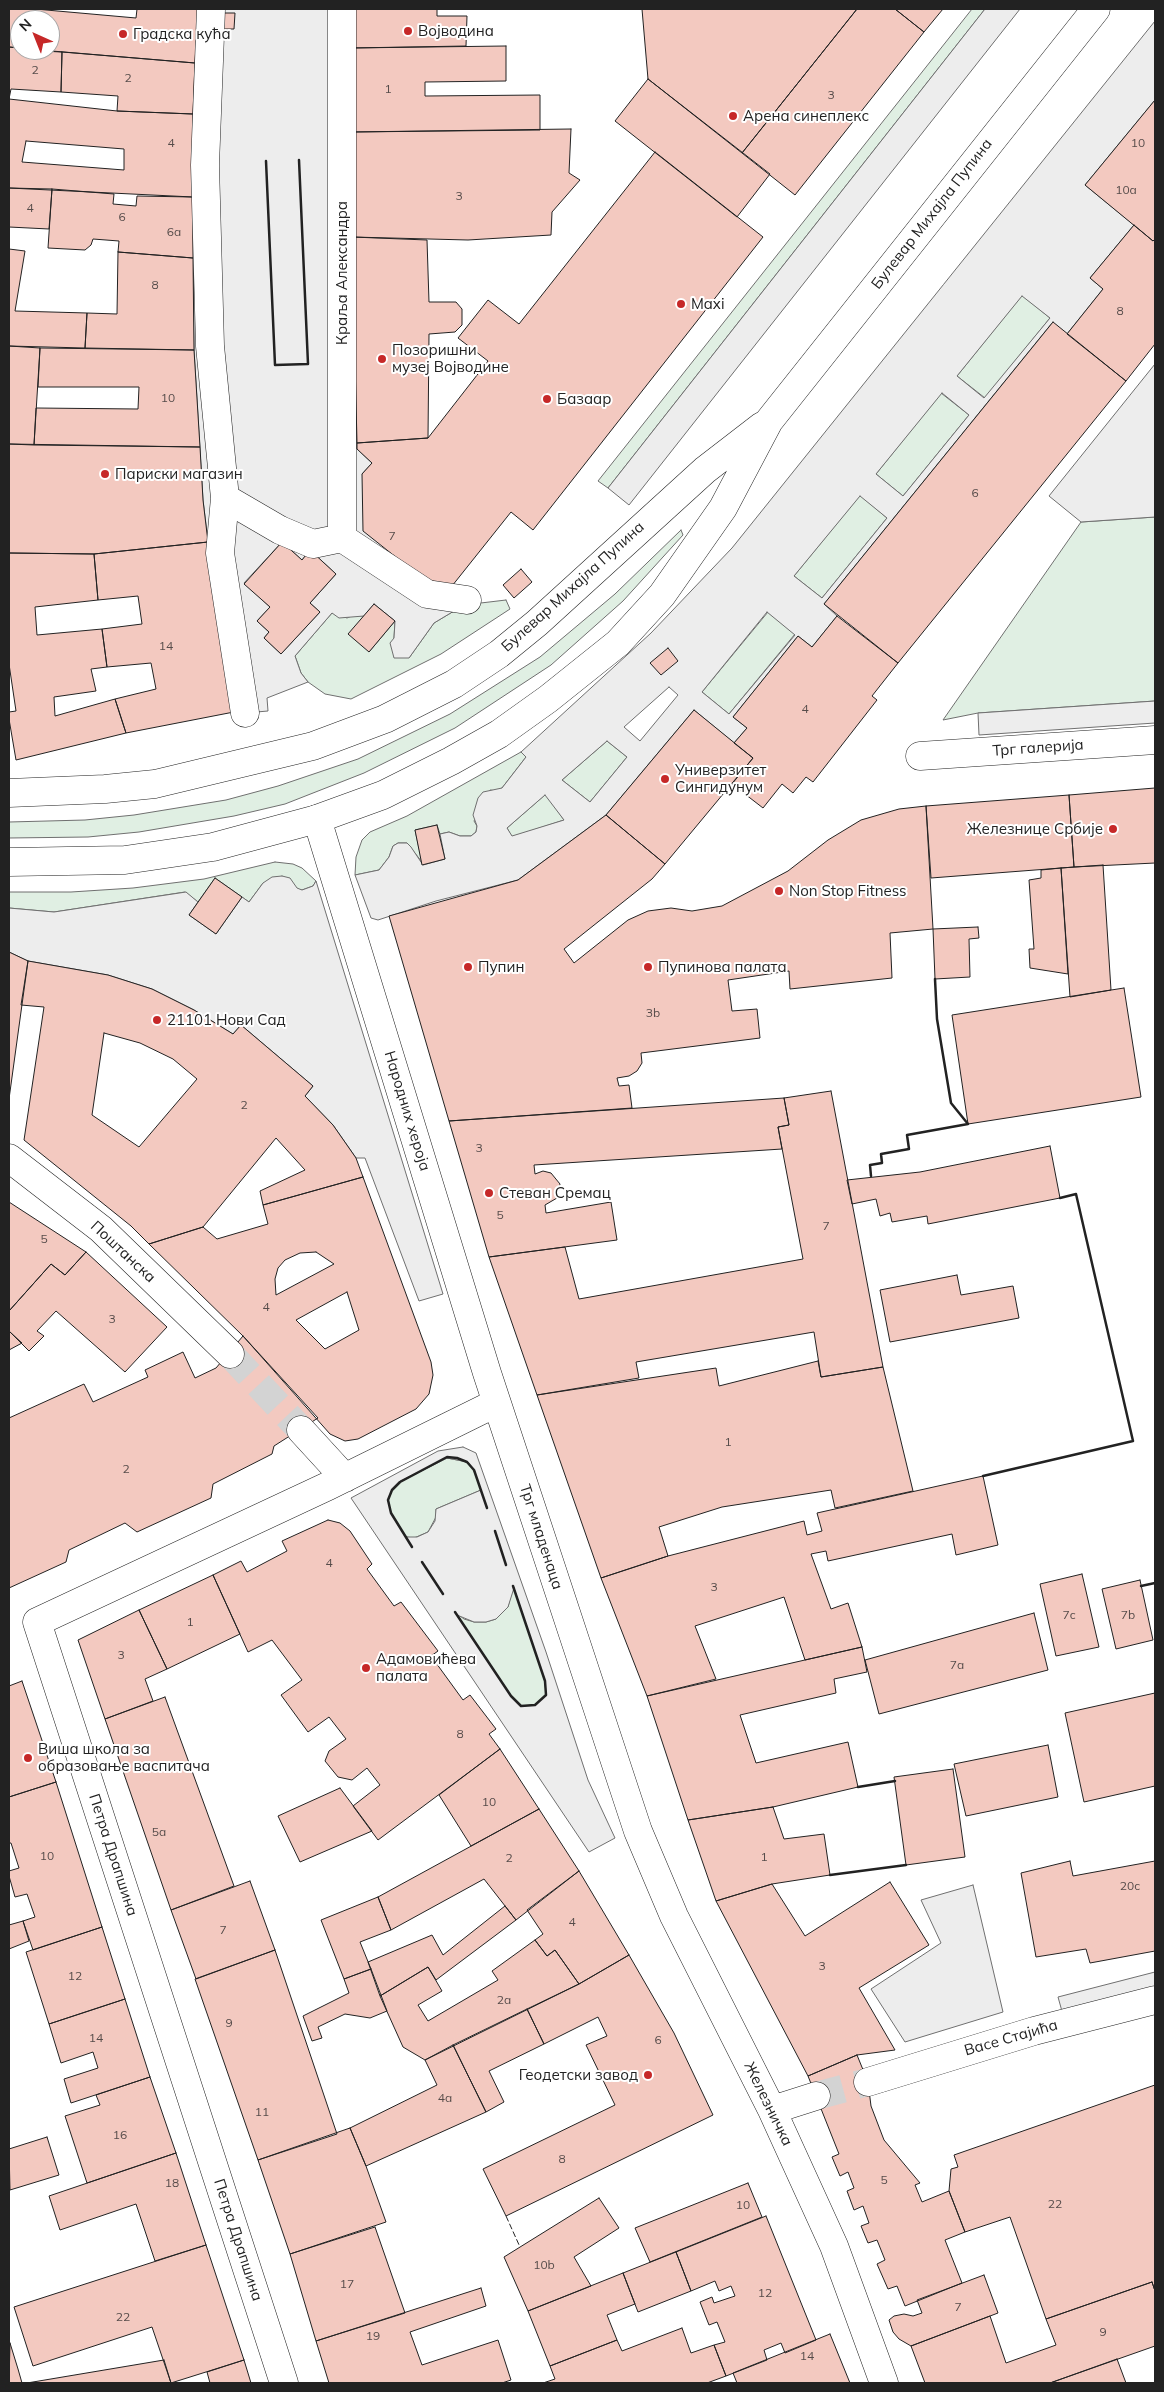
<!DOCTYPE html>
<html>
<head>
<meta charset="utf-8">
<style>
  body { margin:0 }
  #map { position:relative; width:1164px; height:2392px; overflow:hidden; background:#fff; font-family:Mulish,sans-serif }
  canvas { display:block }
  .frame { position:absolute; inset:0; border:10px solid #222; pointer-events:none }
  .north { position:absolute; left:10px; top:10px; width:50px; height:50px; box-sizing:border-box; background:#fff; border:1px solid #a7a7a7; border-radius:50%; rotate:316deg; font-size:14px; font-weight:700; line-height:20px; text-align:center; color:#222 }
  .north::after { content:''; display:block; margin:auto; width:18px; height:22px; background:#c62828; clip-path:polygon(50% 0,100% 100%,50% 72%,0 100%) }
</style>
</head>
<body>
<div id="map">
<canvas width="1164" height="2392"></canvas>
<div class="frame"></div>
<div class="north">N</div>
</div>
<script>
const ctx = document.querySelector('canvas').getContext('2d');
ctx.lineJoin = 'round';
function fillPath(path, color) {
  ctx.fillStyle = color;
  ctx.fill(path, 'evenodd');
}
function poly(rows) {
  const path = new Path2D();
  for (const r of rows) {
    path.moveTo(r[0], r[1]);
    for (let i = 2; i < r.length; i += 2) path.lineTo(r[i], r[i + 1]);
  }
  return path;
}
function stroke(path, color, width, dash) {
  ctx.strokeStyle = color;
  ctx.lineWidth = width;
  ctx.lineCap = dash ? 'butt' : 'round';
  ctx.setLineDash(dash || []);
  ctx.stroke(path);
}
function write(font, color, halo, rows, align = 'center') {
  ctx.font = font + ' Mulish,sans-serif';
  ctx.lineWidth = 4;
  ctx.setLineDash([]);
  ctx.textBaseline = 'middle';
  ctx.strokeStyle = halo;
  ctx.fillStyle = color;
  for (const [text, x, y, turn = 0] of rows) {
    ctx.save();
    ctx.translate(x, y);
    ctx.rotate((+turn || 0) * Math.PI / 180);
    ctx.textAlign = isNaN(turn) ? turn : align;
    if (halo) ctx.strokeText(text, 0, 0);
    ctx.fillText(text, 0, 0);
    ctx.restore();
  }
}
const green = poly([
  [972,9,985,9,608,488,598,481,972,9],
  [1022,295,1050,318,985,398,957,376,1022,295],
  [941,393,969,415,903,496,876,474,941,393],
  [860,495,887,518,822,598,794,576,860,495],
  [1155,517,1155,701,978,713,943,720,1081,522,1155,517],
  [681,530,683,535,623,601,551,665,455,728,364,773,285,804,234,816,139,832,88,837,9,838,9,822,85,820,134,815,226,800,278,786,358,759,450,714,540,657,615,594,681,530],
  [506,600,510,609,441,654,351,699,325,694,308,682,301,673,295,656,332,613,347,618,354,615,364,616,369,652,395,621,394,638,409,658,434,623,464,605,506,600],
  [768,612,795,634,729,714,702,692,768,612],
  [607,741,627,757,590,802,562,780,607,741],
  [521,752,526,757,502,788,497,791,490,790,474,821,477,826,476,832,471,836,460,836,449,832,440,834,437,825,415,830,422,862,407,843,398,843,393,846,389,857,379,870,355,875,356,857,362,840,370,832,407,816,521,752],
  [546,794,564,820,512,837,507,828,546,794],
  [275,862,293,864,302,868,316,881,313,886,302,890,263,883,249,902,215,878,198,902,185,892,54,912,9,908,9,892,71,892,133,888,204,879,275,862],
  [447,1458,467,1462,474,1470,481,1490,436,1509,436,1517,428,1532,414,1538,406,1537,391,1513,388,1500,392,1490,400,1482,447,1458],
  [513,1586,545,1681,546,1695,535,1705,521,1706,511,1696,455,1612,464,1619,474,1622,486,1622,496,1619,508,1607,513,1586]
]);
fillPath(green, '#e0efe3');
stroke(green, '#6f6f6f', 1);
const parking = poly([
  [198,9,351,9,352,237,357,449,372,463,362,474,464,605,434,623,409,658,394,658,390,643,394,638,395,621,374,604,364,616,339,618,332,613,295,656,301,673,308,682,267,698,268,711,245,713,208,542,203,500,194,350,193,258,193,114,198,9],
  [282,542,302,560,310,550,336,574,310,603,320,612,281,654,264,638,269,632,257,621,270,607,244,583,282,542],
  [985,9,1020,9,629,505,608,488,985,9],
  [1155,21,1155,100,1085,185,1134,225,1090,278,1103,289,1067,334,1052,323,824,604,837,616,812,647,798,636,733,717,747,728,734,743,694,710,606,815,518,880,436,901,378,920,371,918,355,875,379,870,389,857,393,846,398,843,407,843,411,847,423,865,445,859,440,834,449,832,460,836,471,836,476,832,477,826,473,815,478,798,483,792,502,788,526,757,521,752,651,633,732,548,1155,21],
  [1022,296,1050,318,984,398,957,376,1022,296],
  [942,393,969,415,903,496,876,474,942,393],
  [860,496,887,518,822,598,794,576,860,496],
  [767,612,795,635,729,714,702,692,767,612],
  [669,687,678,695,640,741,624,727,669,687],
  [607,741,627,757,590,802,562,780,607,741],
  [545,795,564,820,512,836,507,828,545,795],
  [1155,364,1155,517,1081,522,1049,496,1155,364],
  [1155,701,1155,723,979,735,978,713,1155,701],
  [282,876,290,878,297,888,302,890,313,886,316,881,443,1294,419,1301,365,1158,356,1158,333,1125,305,1096,313,1086,241,1025,233,1034,194,1010,152,989,108,975,28,961,9,952,9,908,54,912,186,892,198,902,189,915,216,934,242,897,249,902,263,883,272,877,282,876],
  [463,1447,476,1453,546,1652,588,1780,615,1838,589,1852,351,1498,438,1451,463,1447],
  [447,1458,468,1462,474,1470,481,1490,436,1509,435,1521,428,1532,417,1537,406,1537,391,1513,388,1500,392,1490,400,1481,447,1458],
  [514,1588,545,1681,546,1695,535,1705,521,1706,511,1696,457,1615,474,1622,486,1622,496,1619,508,1607,514,1588],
  [973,1885,1003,2012,905,2042,871,1989,941,1943,921,1900,973,1885],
  [1155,1972,1155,2000,1065,2022,1058,1997,1155,1972]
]);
fillPath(parking, '#ededed');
stroke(parking, '#6f6f6f', 1);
const building = poly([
  [9,9,35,9,136,18,137,9,198,9,195,63,40,50,50,50,50,20,20,20,20,48,9,47,9,9],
  [351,9,437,9,437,16,467,16,466,46,350,48,351,9],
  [642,9,857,9,742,153,648,79,642,9],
  [857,9,895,9,924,32,795,195,742,153,857,9],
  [895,9,943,9,924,32,895,9],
  [221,13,235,13,234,29,221,29,221,13],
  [506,46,506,81,425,82,425,96,540,95,540,130,351,132,350,48,506,46],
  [9,47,20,48,20,50,62,52,61,92,11,89,9,99,9,47],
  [62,52,195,63,193,114,117,111,118,96,61,92,62,52],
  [648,79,770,174,737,217,615,121,648,79],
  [9,99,117,111,193,114,193,197,9,188,9,99],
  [26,141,124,149,124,170,22,162,26,141],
  [1155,100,1155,239,1153,241,1085,185,1155,100],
  [571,129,569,173,580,180,552,212,551,235,468,240,352,237,351,132,571,129],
  [655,152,763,237,533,530,511,512,452,586,436,589,363,531,362,474,372,463,357,449,357,443,428,438,488,361,458,338,488,300,519,324,655,152],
  [9,188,52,189,49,229,9,227,9,188],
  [52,189,114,194,113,204,136,206,137,196,193,197,193,258,118,252,119,241,93,239,91,245,85,250,48,248,52,189],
  [1134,225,1153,241,1155,239,1155,344,1126,381,1067,334,1103,289,1090,278,1134,225],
  [352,237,427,240,429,302,456,302,462,309,462,325,455,332,429,334,428,438,357,443,352,237],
  [9,249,25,251,15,311,87,313,85,348,9,346,9,249],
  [118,252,193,258,194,350,85,348,87,313,117,314,118,252],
  [1053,322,1126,381,898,663,824,604,1053,322],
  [9,346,40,348,34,445,9,444,9,346],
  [40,348,194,350,200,447,34,445,36,408,138,409,139,387,38,387,40,348],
  [9,444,200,447,203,500,208,542,94,554,9,553,9,444],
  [208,542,239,711,126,733,115,699,156,689,151,663,107,667,102,629,142,624,138,596,98,600,94,554,208,542],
  [282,542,302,560,310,550,336,574,310,603,320,612,281,654,264,638,269,632,257,621,270,607,244,584,282,542],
  [9,553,94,554,98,600,35,607,37,635,102,629,107,667,91,669,96,691,54,697,55,716,115,699,126,733,16,760,9,719,9,712,16,711,9,664,9,553],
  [521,569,532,582,514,598,503,585,521,569],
  [374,604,395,621,369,652,348,634,374,604],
  [837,616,898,663,872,696,877,700,813,782,806,777,793,793,782,784,763,808,732,784,753,758,734,743,747,728,733,717,798,636,812,647,837,616],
  [668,648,678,661,661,675,650,663,668,648],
  [694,710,753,758,665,864,606,815,694,710],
  [1155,788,1155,863,1074,867,1069,795,1155,788],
  [1069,795,1074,867,931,878,926,806,1069,795],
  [926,806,933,929,890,933,892,978,790,989,789,971,728,980,732,1011,757,1009,760,1038,641,1053,642,1063,637,1071,629,1076,617,1078,619,1086,629,1085,632,1108,449,1121,389,916,518,880,606,815,665,864,652,879,564,949,574,963,628,920,648,911,671,908,692,911,722,906,788,871,828,840,861,820,899,809,926,806],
  [437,825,445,859,422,865,415,830,437,825],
  [1103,865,1111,990,1070,997,1061,868,1103,865],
  [1061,868,1068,974,1030,968,1029,949,1034,949,1029,880,1041,878,1041,870,1061,868],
  [215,878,242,897,216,934,189,915,215,878],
  [978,927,979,938,969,939,970,977,935,979,933,929,978,927],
  [9,952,28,961,9,1099,9,952],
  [28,961,108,975,152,989,194,1010,233,1034,241,1025,313,1086,305,1096,333,1125,356,1158,363,1177,263,1205,260,1191,305,1170,276,1138,203,1227,149,1244,131,1226,24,1140,44,1007,21,1005,28,961],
  [104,1033,140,1043,173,1059,197,1079,139,1147,92,1115,104,1033],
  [1124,988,1141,1097,968,1124,952,1015,1124,988],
  [831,1091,883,1367,821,1377,814,1332,636,1362,639,1378,537,1395,489,1257,565,1247,579,1299,803,1259,778,1127,789,1125,784,1098,831,1091],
  [784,1098,789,1125,778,1127,782,1149,534,1165,535,1174,543,1171,551,1173,560,1184,557,1198,545,1205,546,1213,611,1202,617,1240,489,1257,449,1121,784,1098],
  [1050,1146,1060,1198,928,1224,927,1216,892,1222,890,1213,880,1216,876,1199,852,1204,847,1180,920,1172,1050,1146],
  [363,1177,431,1362,433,1375,429,1394,416,1409,358,1439,345,1441,330,1434,243,1336,149,1244,203,1227,217,1239,268,1224,263,1205,363,1177],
  [316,1252,334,1264,276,1295,275,1279,278,1268,285,1260,300,1253,316,1252],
  [347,1292,359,1330,325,1349,296,1320,347,1292],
  [9,1202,86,1252,65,1275,51,1264,9,1311,9,1202],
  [86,1252,167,1327,125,1372,56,1311,37,1331,44,1336,29,1351,9,1331,9,1311,51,1264,65,1275,86,1252],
  [957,1275,961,1295,1013,1286,1019,1318,890,1342,880,1290,957,1275],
  [9,1331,22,1343,9,1350,9,1331],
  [243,1336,318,1418,274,1446,272,1454,213,1484,211,1498,137,1532,125,1523,69,1550,66,1562,9,1588,9,1418,84,1384,93,1402,148,1377,145,1370,183,1352,195,1378,216,1368,243,1336],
  [818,1361,821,1377,883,1367,913,1491,835,1508,831,1490,722,1507,659,1527,668,1556,601,1578,537,1395,716,1368,719,1386,818,1361],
  [983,1476,998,1545,956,1555,952,1534,828,1561,826,1551,811,1554,831,1609,848,1603,862,1647,805,1660,784,1597,695,1626,716,1679,647,1696,601,1578,668,1556,804,1521,807,1535,822,1531,817,1513,983,1476],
  [328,1520,340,1523,350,1531,372,1564,367,1569,394,1606,401,1602,438,1651,431,1656,463,1700,470,1695,496,1729,489,1734,500,1749,378,1840,353,1806,380,1785,367,1768,352,1780,338,1777,325,1761,329,1751,346,1739,329,1717,308,1732,281,1695,302,1680,272,1640,248,1652,213,1575,241,1561,247,1572,287,1551,282,1541,328,1520],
  [1082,1574,1099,1647,1056,1656,1040,1584,1082,1574],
  [213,1575,240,1634,167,1669,139,1610,213,1575],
  [1140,1580,1153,1640,1116,1649,1102,1589,1140,1580],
  [139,1610,167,1669,145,1679,153,1701,105,1719,78,1640,139,1610],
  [1034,1613,1048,1670,879,1714,865,1660,1034,1613],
  [862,1647,867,1672,834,1679,836,1693,740,1715,756,1763,848,1742,858,1787,773,1807,688,1820,647,1696,862,1647],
  [22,1681,56,1782,9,1797,9,1686,22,1681],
  [1155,1693,1155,1786,1084,1802,1065,1713,1155,1693],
  [165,1697,234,1886,171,1910,105,1719,165,1697],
  [1048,1745,1058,1797,966,1816,954,1764,1048,1745],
  [500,1749,539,1809,471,1846,439,1795,500,1749],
  [953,1769,965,1857,906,1865,894,1777,953,1769],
  [56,1782,102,1927,33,1950,23,1921,35,1917,27,1894,15,1897,9,1876,9,1871,19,1868,11,1843,9,1843,9,1797,56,1782],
  [340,1788,372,1831,300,1862,278,1816,340,1788],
  [773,1807,784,1839,824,1834,830,1875,772,1884,716,1901,688,1820,773,1807],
  [539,1809,579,1871,516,1920,484,1879,391,1930,378,1897,539,1809],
  [1070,1861,1073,1876,1155,1861,1155,1951,1090,1963,1086,1949,1036,1957,1021,1873,1070,1861],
  [579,1871,629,1955,579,1984,555,1950,547,1956,535,1940,543,1934,527,1910,579,1871],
  [250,1881,275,1950,196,1979,171,1910,250,1881],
  [890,1882,929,1945,859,1988,895,2050,857,2055,808,2076,716,1901,772,1884,805,1936,890,1882],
  [378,1897,391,1930,360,1942,371,1969,344,1979,321,1920,378,1897],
  [505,1906,516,1920,436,1980,428,1967,380,1996,368,1962,432,1935,443,1955,505,1906],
  [23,1921,29,1941,9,1949,9,1925,23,1921],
  [102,1927,125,1999,49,2024,26,1952,102,1927],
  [535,1940,547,1956,555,1950,579,1984,425,2060,403,2047,380,1996,428,1967,442,1991,418,2005,428,2021,498,1980,492,1971,535,1940],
  [275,1950,337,2134,258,2160,195,1979,275,1950],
  [629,1955,674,2033,713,2115,506,2216,483,2169,615,2105,586,2045,607,2036,598,2017,544,2044,527,2009,579,1984,629,1955],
  [371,1969,387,2011,370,2018,345,2014,318,2027,322,2038,312,2041,303,2016,349,1993,344,1979,371,1969],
  [125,1999,150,2077,71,2103,64,2079,98,2068,93,2052,61,2063,49,2024,125,1999],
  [527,2009,544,2044,489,2071,504,2102,486,2112,453,2045,527,2009],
  [453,2045,486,2112,366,2166,350,2128,437,2085,425,2060,453,2045],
  [857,2055,868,2082,871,2106,884,2140,920,2183,915,2185,922,2202,949,2191,965,2232,945,2240,962,2283,905,2306,897,2286,888,2289,877,2264,885,2260,877,2240,868,2243,861,2226,869,2223,863,2206,854,2210,847,2191,854,2188,848,2172,840,2176,832,2157,839,2154,808,2076,857,2055],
  [150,2077,176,2153,87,2183,65,2116,100,2105,96,2095,150,2077],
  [1155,2085,1155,2291,1152,2282,1046,2319,1010,2217,965,2232,949,2191,951,2169,958,2167,954,2155,1155,2085],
  [350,2128,366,2166,386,2222,290,2254,258,2160,350,2128],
  [47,2137,59,2175,10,2190,9,2149,47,2137],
  [176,2153,206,2245,155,2261,136,2204,60,2230,49,2196,176,2153],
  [748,2183,762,2217,650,2262,635,2228,748,2183],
  [599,2198,619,2228,574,2257,591,2286,528,2311,504,2257,599,2198],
  [766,2216,816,2340,785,2353,781,2343,764,2350,767,2360,726,2376,714,2345,725,2342,717,2322,709,2325,700,2302,712,2297,714,2303,735,2296,731,2286,719,2291,715,2281,691,2291,676,2252,766,2216],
  [375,2227,405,2313,316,2341,290,2254,375,2227],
  [206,2245,244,2360,171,2383,152,2327,33,2366,14,2307,206,2245],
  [676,2252,691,2291,638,2312,623,2273,676,2252],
  [623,2273,635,2304,607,2315,617,2340,550,2366,528,2311,623,2273],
  [984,2275,998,2313,911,2346,899,2339,893,2332,889,2320,894,2316,904,2314,913,2316,922,2313,917,2300,984,2275],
  [1152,2282,1155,2291,1155,2346,1050,2383,925,2383,911,2346,990,2316,1006,2363,1056,2345,1046,2319,1152,2282],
  [481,2288,486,2306,410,2332,422,2365,498,2340,511,2380,502,2383,329,2383,316,2341,481,2288],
  [682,2328,691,2353,714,2345,726,2376,707,2383,543,2383,555,2379,550,2366,617,2340,622,2351,682,2328],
  [830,2334,850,2383,737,2383,733,2373,830,2334],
  [10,2343,18,2369,22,2383,9,2383,10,2343],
  [1117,2359,1126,2383,1050,2383,1117,2359],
  [164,2360,171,2383,27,2383,164,2360],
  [244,2360,251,2383,210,2383,207,2372,244,2360]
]);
fillPath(building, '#f3c9c0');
stroke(building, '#222', 1);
stroke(poly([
  [230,1354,301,1430],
  [816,2096,868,2082]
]), '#d3d3d3', 28, [28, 14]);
const minor = poly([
  [211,9,205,165,210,346,225,498,280,530,313,544,342,538,427,594,467,600],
  [225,498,220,553,245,713],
  [342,538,342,9],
  [920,756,1155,740],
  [317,819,487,1373,638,1831,674,1916,772,2110,834,2246,884,2383],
  [9,1158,101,1229,230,1354],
  [301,1430,345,1478],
  [868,2082,1034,2031,1155,2000],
  [772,2110,816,2096],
  [284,2383,37,1622,328,1486,496,1403]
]);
const major = poly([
  [9,793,105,789,155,784,313,746,385,719,454,684,499,654,537,623,705,470,762,426],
  [9,862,125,860,213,847,317,819,383,795,451,761,499,734,548,699,618,643,662,595,723,508,769,421,1096,9]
]);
stroke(minor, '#222', 29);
stroke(major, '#222', 29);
stroke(minor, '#fff', 28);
stroke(major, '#fff', 28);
stroke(poly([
  [506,2216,520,2247]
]), '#222', 1, [6, 2.5]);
stroke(poly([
  [266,161,275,365,308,364,299,160],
  [871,1176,870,1165,882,1163,881,1154,909,1149,907,1135,968,1124,951,1103,937,1019,935,979],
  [983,1476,1133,1441,1076,1194,1060,1198],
  [495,1531,506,1565],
  [412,1547,391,1513,388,1500,392,1490,400,1482,447,1457,457,1458,467,1462,474,1470,487,1508],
  [422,1562,443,1594],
  [1141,1586,1155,1583],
  [455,1612,511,1696,521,1706,535,1705,546,1695,545,1681,513,1586],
  [858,1787,895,1781],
  [830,1875,906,1865]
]), '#222', 2.5);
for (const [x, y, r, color] of [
  [408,31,5,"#c62828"],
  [123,34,5,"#c62828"],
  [733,116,5,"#c62828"],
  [681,304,5,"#c62828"],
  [382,359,5,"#c62828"],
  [547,399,5,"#c62828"],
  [105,474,5,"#c62828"],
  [665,779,5,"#c62828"],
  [1113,829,5,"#c62828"],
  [779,891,5,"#c62828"],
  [468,967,5,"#c62828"],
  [648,967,5,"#c62828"],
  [157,1020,5,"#c62828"],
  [489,1193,5,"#c62828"],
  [366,1668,5,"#c62828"],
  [28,1758,5,"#c62828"],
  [648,2075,5,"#c62828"]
]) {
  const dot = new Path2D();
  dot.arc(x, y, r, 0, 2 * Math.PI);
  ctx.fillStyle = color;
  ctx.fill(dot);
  stroke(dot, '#fff', 2);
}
write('12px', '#564c4a', null, [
  ["2",35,70],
  ["2",128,78],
  ["1",388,89],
  ["3",831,95],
  ["4",171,143],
  ["10",1138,143],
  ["10a",1126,190],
  ["3",459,196],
  ["4",30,208],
  ["6",122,217],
  ["6a",174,232],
  ["8",155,285],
  ["8",1120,311],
  ["10",168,398],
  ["6",975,493],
  ["7",392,536],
  ["14",166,646],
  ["4",805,709],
  ["3b",653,1013],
  ["2",244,1105],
  ["3",479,1148],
  ["5",500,1215],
  ["7",826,1226],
  ["5",44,1239],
  ["4",266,1307],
  ["3",112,1319],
  ["1",728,1442],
  ["2",126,1469],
  ["4",329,1563],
  ["3",714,1587],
  ["7c",1069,1615],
  ["7b",1128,1615],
  ["1",190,1622],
  ["3",121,1655],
  ["7a",957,1665],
  ["8",460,1734],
  ["10",489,1802],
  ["5a",159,1832],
  ["10",47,1856],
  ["1",764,1857],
  ["2",509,1858],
  ["20c",1130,1886],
  ["4",572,1922],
  ["7",223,1930],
  ["3",822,1966],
  ["12",75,1976],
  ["2a",504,2000],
  ["9",229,2023],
  ["14",96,2038],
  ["6",658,2040],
  ["4a",445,2098],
  ["11",262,2112],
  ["16",120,2135],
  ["8",562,2159],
  ["5",884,2180],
  ["18",172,2183],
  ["22",1055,2204],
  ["10",743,2205],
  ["10b",544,2265],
  ["17",347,2284],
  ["12",765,2293],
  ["7",958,2307],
  ["22",123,2317],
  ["9",1103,2332],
  ["19",373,2336],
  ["14",807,2356]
]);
write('15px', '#222', '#fff', [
  ["Војводина",418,31],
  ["Градска кућа",133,34],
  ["Арена синеплекс",743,116],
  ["Maxi",691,304],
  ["Позоришни",392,350],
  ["музеј Војводине",392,367],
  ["Базаар",557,399],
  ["Париски магазин",115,474],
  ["Универзитет",675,770],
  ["Сингидунум",675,787],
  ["Железнице Србије",1103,829,"right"],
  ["Non Stop Fitness",789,891],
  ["Пупин",478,967],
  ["Пупинова палата",658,967],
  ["21101 Нови Сад",167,1020],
  ["Стеван Сремац",499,1193],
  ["Адамовићева",376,1659],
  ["палата",376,1676],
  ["Виша школа за",38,1749],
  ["образовање васпитача",38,1766],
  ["Геодетски завод",638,2075,"right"]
], 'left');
write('15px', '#222', '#fff', [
  ["Булевар Михајла Пупина",932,214,-52],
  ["Краља Александра",342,273,-90],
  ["Булевар Михајла Пупина",573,587,-42],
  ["Трг галерија",1038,748,-4],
  ["Народних хероја",407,1111,73],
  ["Поштанска",123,1252,43],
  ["Трг младенаца",541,1537,72],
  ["Петра Драпшина",113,1855,72],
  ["Васе Стајића",1011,2038,-16],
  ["Железничка",768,2104,64],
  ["Петра Драпшина",238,2240,72]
]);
</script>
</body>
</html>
